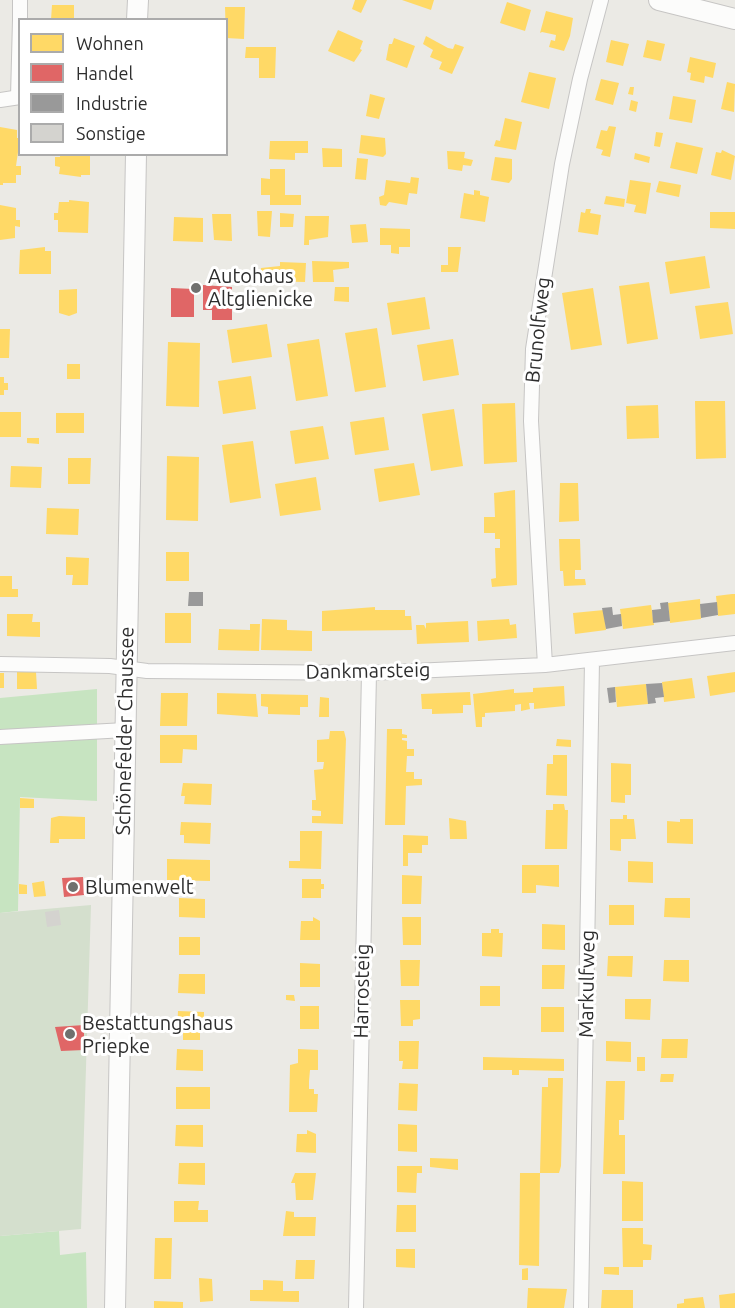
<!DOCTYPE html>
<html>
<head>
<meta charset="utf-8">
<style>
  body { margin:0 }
  #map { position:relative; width:735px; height:1308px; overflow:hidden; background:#ebeae5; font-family:Ubuntu,sans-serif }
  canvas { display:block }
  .legend { position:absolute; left:18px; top:18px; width:210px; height:138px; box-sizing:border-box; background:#fff; border:2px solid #ababab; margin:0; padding:8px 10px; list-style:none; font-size:18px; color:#2e2e2e }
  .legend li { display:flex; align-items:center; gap:12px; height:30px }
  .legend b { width:30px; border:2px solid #ababab }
</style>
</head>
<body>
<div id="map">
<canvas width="735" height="1308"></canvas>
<ul class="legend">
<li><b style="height:16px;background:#ffd966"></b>Wohnen</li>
<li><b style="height:16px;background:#e06666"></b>Handel</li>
<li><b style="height:16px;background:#999"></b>Industrie</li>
<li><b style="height:16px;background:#d4d3cf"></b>Sonstige</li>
</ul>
</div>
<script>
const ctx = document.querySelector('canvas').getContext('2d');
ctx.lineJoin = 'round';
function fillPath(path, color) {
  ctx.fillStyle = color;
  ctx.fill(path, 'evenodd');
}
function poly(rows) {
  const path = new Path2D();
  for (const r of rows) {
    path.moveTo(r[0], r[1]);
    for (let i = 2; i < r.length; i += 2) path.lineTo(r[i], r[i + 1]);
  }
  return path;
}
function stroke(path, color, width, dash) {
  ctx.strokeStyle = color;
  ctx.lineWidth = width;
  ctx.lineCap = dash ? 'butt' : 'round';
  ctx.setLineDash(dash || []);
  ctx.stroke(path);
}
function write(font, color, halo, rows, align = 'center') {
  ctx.font = font + ' Ubuntu,sans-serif';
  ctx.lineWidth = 6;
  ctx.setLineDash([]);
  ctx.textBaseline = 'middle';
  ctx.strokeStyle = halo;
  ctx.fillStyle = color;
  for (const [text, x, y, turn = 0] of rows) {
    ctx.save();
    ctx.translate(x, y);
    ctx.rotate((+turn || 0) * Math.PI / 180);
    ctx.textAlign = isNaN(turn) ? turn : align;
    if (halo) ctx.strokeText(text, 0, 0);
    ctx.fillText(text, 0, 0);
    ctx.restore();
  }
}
fillPath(poly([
  [97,689,97,801,20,797,18,911,0,913,0,698],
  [59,1231,60,1255,86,1252,87,1308,0,1308,0,1236]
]), '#c7e4c1');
fillPath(poly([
  [91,905,81,1229,0,1236,0,913]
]), '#d4dfcd');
fillPath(poly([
  [355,0,367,0,361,13,352,9],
  [402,0,434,0,431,10],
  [507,2,531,10,525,31,500,23],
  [52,5,74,5,74,20,51,20],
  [225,7,245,7,244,39,226,38],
  [546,11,573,18,570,36,564,51,549,47,551,40,555,41,556,35,542,32,540,33],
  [338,30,363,41,360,49,362,50,354,62,328,51],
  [426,36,448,48,453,49,455,44,464,47,452,74,439,69,442,62,430,57,433,50,423,44],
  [394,38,415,46,407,68,386,60,389,44,392,44],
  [611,40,629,44,623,66,606,62],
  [647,40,665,44,661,61,643,57],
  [246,47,276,47,275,78,259,78,259,58,245,58],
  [690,57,716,63,713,78,705,76,704,83,690,80,691,73,687,72],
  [529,72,556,78,549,109,521,102],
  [601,79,619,83,613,105,595,100],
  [727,82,735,84,734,112,721,109],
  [630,87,634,87,633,95,628,94],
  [370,94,385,98,379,119,366,116],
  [673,96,696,100,692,123,669,119],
  [631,100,638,102,636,112,629,110],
  [505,118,522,122,516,150,494,146,496,140,500,141],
  [609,126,616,127,610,157,601,155,603,150,596,148,601,130,607,131],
  [0,127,17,130,17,138,20,138,16,166,21,166,21,175,16,175,16,183,3,183,3,185,0,185],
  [656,132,663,133,660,147,654,146],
  [361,135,385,138,386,154,383,157,359,153],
  [270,141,308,141,308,153,295,153,295,160,269,159],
  [676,142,703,148,697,174,670,168],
  [322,148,342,149,342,167,323,167],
  [722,150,735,156,731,180,711,175,716,152,721,153],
  [447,151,465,152,464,158,473,160,471,166,463,165,462,171,448,169],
  [635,153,650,157,649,163,634,159],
  [60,154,90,154,90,175,81,175,81,177,59,174,60,167,55,166,55,157,60,157],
  [495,157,512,159,512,179,509,183,491,180],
  [357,158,368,159,366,180,355,179],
  [270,169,285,169,285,195,301,195,301,205,270,205,270,195,261,195,261,178,270,179],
  [411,177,419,178,417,194,409,193,407,205,389,202,386,206,380,205,379,197,384,195,386,180,410,183],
  [630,180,651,183,646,214,634,212,636,205,626,203],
  [659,181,681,185,679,197,656,192],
  [474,190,480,191,480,195,489,197,485,222,460,218,464,193,474,195],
  [606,196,625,199,624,207,604,204],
  [69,200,89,202,88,233,58,232,58,220,54,220,54,213,58,213,59,202,69,202],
  [0,205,16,208,16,220,20,220,20,227,15,226,15,238,0,240],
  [586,209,591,209,590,213,601,215,598,235,578,232,581,212,585,213],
  [257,211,272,211,270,237,258,236],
  [710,212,735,212,735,229,710,228],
  [280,213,294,214,293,227,280,227],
  [212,214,231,214,232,241,214,240],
  [305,216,329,216,328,237,309,240,309,245,304,245],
  [174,217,203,218,203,242,173,241],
  [366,224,368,242,352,243,350,225],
  [380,228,410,229,410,247,399,247,399,254,391,253,391,245,380,245],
  [45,247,45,251,51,251,51,274,19,274,20,250],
  [448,247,461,247,458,272,441,272,441,265,448,265],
  [705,256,710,288,670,294,665,262],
  [312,261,349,262,349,268,333,270,334,282,313,282],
  [280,262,306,263,305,282,260,281,261,268,280,266],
  [649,282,658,339,627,344,619,286],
  [335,287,349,287,349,302,334,301],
  [593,288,602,345,571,350,562,293],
  [77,289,77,313,69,316,59,313,59,290],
  [425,297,430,329,392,335,387,303],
  [728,302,733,334,700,339,695,306],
  [267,324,272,357,232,363,227,330],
  [377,328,386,387,355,392,345,333],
  [0,329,10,329,9,358,0,358],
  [319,339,328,396,296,401,287,344],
  [453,339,459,375,423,381,417,345],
  [168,342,200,343,199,407,166,406],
  [67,364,80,364,80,379,67,379],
  [251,376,256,409,223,414,218,381],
  [0,377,4,377,4,383,8,383,8,390,4,390,4,395,0,395],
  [695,401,725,401,726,458,696,459],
  [515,403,517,462,484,464,482,404],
  [658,405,659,438,627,439,626,406],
  [454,409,463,466,431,471,422,414],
  [0,412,21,412,21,437,0,437],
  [56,413,84,413,84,433,56,433],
  [384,417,389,450,355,455,350,422],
  [323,426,329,459,295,464,290,431],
  [27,438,39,438,39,444,27,443],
  [253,441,261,498,230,503,222,445],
  [167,456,199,457,198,521,166,520],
  [68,458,91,458,90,484,68,484],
  [414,463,420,495,379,502,374,469],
  [11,466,42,467,41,488,10,487],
  [316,477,321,510,280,516,275,484],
  [560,483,578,483,579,521,559,522],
  [515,490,517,585,492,587,491,579,496,578,495,548,500,548,500,539,495,539,495,533,484,533,484,517,495,517,494,493],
  [47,508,79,509,78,535,46,534],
  [559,539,580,539,581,570,575,570,575,579,585,579,586,585,564,586,563,571,560,571],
  [166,552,189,552,189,581,166,581],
  [66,557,89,558,88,585,72,585,73,575,66,575],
  [0,576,12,576,12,589,18,589,18,597,0,597],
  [732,594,735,594,735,614,718,616,716,596],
  [700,599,701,619,670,623,668,603],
  [651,605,654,625,623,629,620,609],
  [375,607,375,610,405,610,405,616,411,616,412,630,322,631,322,611],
  [604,610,606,630,575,634,573,613],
  [165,613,191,613,191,643,165,643],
  [7,614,33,614,32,622,40,622,40,637,7,636],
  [262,619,287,620,287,630,312,631,312,651,261,650],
  [509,619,510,625,516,624,517,638,478,641,477,621],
  [468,621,469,642,417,644,416,625,424,625,426,629,426,623],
  [250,624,260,624,259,651,218,650,219,629,250,630],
  [17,672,36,672,37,689,17,689],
  [735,672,735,692,710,696,707,676],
  [0,673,4,673,4,688,0,688],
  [692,678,695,698,664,702,662,682],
  [646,684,648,704,617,707,615,687],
  [564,686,565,706,534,709,534,703,529,703,530,709,521,711,521,704,515,705,515,711,485,713,485,717,482,717,482,727,476,727,473,694,514,689,514,693,533,692,533,688],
  [470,692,471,705,463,705,463,713,432,714,432,709,422,709,421,694],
  [161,693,188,693,187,726,160,726],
  [217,693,256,694,258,717,217,714],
  [261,694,308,695,308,707,300,707,300,715,268,714,268,707,261,706],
  [320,697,329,698,329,717,319,717],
  [387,729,402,729,402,734,407,735,407,738,402,738,402,740,407,741,407,749,414,749,414,756,407,756,406,772,414,772,414,779,422,779,422,785,406,786,405,825,385,825],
  [330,731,344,731,346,739,343,824,312,823,312,816,321,816,321,811,312,810,312,800,316,800,314,770,323,769,324,762,317,762,317,740,329,739],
  [160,735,197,735,197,750,183,749,182,763,160,763],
  [557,739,571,740,571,747,556,746],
  [553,755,567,755,567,796,546,795,547,764,553,764],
  [611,763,631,764,631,795,625,795,625,803,611,802],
  [183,783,212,784,211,805,184,804,185,796,181,796],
  [20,798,34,799,34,808,20,808],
  [553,804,564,804,565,810,568,810,567,849,545,849,546,810,553,810],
  [623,815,627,815,627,819,634,819,636,839,621,839,621,851,610,850,610,819,623,819],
  [59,816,85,817,85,839,59,839,59,843,50,843,51,818],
  [449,818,466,821,467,839,450,839],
  [680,819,693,819,693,844,667,843,667,821,680,822],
  [181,822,211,823,210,844,184,843,184,835,180,835],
  [300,831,322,831,321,869,289,868,289,861,300,861],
  [403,835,428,836,428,845,422,845,422,853,408,853,408,866,403,866],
  [167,859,210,860,210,881,167,880],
  [628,861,653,862,653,883,628,882],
  [522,865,559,865,559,887,536,885,536,893,522,893],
  [402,875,422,876,421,904,402,904],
  [302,879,321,879,321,884,324,884,324,889,321,889,321,898,302,898],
  [44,881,46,896,34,897,32,883],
  [19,884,27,885,27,894,19,894],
  [179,898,205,899,205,918,179,917],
  [665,898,690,898,690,918,664,917],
  [609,905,634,905,634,925,609,925],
  [313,917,320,921,320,940,300,940,301,921,313,921],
  [402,917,421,917,421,945,403,945],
  [542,924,565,925,565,950,542,949],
  [491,929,499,929,499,933,503,933,502,957,482,956,482,933,491,933],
  [179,937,200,937,200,955,179,955],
  [608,956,633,956,632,977,607,976],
  [400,960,420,960,419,986,401,986],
  [664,960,689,960,689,982,663,981],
  [300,963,320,964,320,987,300,987],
  [542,965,565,965,564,989,542,989],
  [179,974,205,974,205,994,178,993],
  [480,986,500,986,500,1006,480,1006],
  [286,995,294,995,295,1001,286,1000],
  [625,999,651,999,650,1020,625,1019],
  [400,1000,420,1000,420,1019,413,1020,413,1026,401,1026],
  [300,1006,319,1006,319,1029,300,1029],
  [541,1007,564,1007,564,1032,541,1032],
  [178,1011,204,1012,204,1032,200,1032,200,1040,183,1040,183,1032,177,1032],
  [662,1039,688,1039,687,1058,661,1058],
  [399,1041,419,1041,418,1069,402,1069,403,1061,399,1061],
  [606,1041,631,1042,631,1062,606,1061],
  [177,1049,203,1050,203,1071,176,1070],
  [298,1049,318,1050,318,1070,310,1070,309,1081,309,1089,314,1089,314,1094,318,1094,317,1112,289,1112,290,1065,298,1063],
  [483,1057,564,1059,564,1071,519,1070,519,1075,512,1075,512,1070,483,1070],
  [637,1057,645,1057,645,1071,637,1071],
  [661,1074,674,1074,673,1082,660,1082],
  [548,1078,563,1078,561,1166,559,1173,540,1173,539,1266,519,1265,520,1173,540,1173,542,1087,548,1087],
  [606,1081,625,1081,624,1120,619,1120,619,1135,625,1135,625,1174,603,1174],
  [399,1083,418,1084,417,1111,398,1110],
  [176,1087,210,1087,210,1109,176,1109],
  [398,1124,417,1125,417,1152,398,1151],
  [176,1125,203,1125,203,1147,175,1146],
  [307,1130,316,1134,316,1153,296,1152,297,1134,307,1134],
  [430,1158,458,1159,458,1170,430,1167],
  [179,1163,205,1163,205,1185,178,1184],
  [397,1166,422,1166,422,1173,417,1173,416,1193,397,1192],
  [295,1173,316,1173,313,1200,296,1200,295,1183,291,1183],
  [622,1181,643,1182,643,1221,622,1221],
  [174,1201,199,1201,198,1210,208,1210,208,1222,174,1222],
  [397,1205,416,1205,416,1232,396,1232],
  [286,1211,294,1212,294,1217,316,1217,315,1236,283,1236],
  [622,1228,643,1228,643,1244,652,1245,651,1260,643,1260,643,1267,623,1267],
  [155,1238,172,1238,171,1279,154,1279],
  [396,1249,415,1249,415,1268,396,1267],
  [296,1260,315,1260,314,1279,295,1279],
  [604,1267,619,1267,619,1275,604,1274],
  [528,1268,528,1280,522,1280,522,1269],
  [199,1278,212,1279,213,1301,200,1302],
  [263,1280,283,1281,283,1291,299,1291,299,1302,250,1301,250,1290,263,1290],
  [528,1288,567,1289,564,1308,527,1308],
  [602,1290,633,1290,633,1308,601,1308],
  [735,1293,735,1308,720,1308,719,1295],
  [703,1297,705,1308,677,1308,677,1304,684,1303,684,1299],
  [154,1301,183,1302,183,1308,154,1308]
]), '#ffd966');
fillPath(poly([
  [203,285,232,287,232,320,212,320,212,310,203,310],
  [171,288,194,289,194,317,171,317],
  [83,877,84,895,64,897,62,878],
  [84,1025,84,1050,61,1051,55,1027]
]), '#e06666');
fillPath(poly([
  [189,592,203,592,203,606,188,606],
  [668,602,670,621,653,623,652,610,661,609,660,603],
  [717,602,718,615,701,618,700,604],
  [612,607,613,615,621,614,622,626,606,629,602,608],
  [662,683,664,697,655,698,656,703,648,704,646,684],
  [615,687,616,702,609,703,607,688]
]), '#999');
fillPath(poly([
  [59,910,61,925,47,927,45,912]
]), '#d4d3cf');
const street = poly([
  [20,20,20,0],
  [18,97,20,20],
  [0,100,20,97],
  [0,664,110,666,147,671,369,673,545,665,735,643],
  [545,665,531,421,533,349,562,164,580,79,601,0],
  [0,737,125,730],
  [356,1308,369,673],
  [581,1308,592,661]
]);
const secondary = poly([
  [659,0,735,19],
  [137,20,138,0],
  [115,1308,136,154]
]);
stroke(street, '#c6c5c4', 16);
stroke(secondary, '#c6c5c4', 22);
stroke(street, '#fcfcfb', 14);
stroke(secondary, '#fcfcfb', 20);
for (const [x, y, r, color] of [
  [196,288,6,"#70706e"],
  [73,887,6,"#70706e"],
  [70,1034,6,"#70706e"]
]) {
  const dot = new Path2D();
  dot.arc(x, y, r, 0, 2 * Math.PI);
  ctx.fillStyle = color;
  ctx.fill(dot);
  stroke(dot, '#fff', 2);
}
write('20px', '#2e2e2e', '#fff', [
  ["Autohaus",208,276],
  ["Altglienicke",208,299],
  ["Blumenwelt",85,887],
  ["Bestattungshaus",82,1023],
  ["Priepke",82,1046]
], 'left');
write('20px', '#2e2e2e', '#fff', [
  ["Brunolfweg",538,330,-84],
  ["Dankmarsteig",368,671,-1],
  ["Schönefelder Chaussee",125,731,-89],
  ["Markulfweg",587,984,-89],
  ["Harrosteig",362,991,-89]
]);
</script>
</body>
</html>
